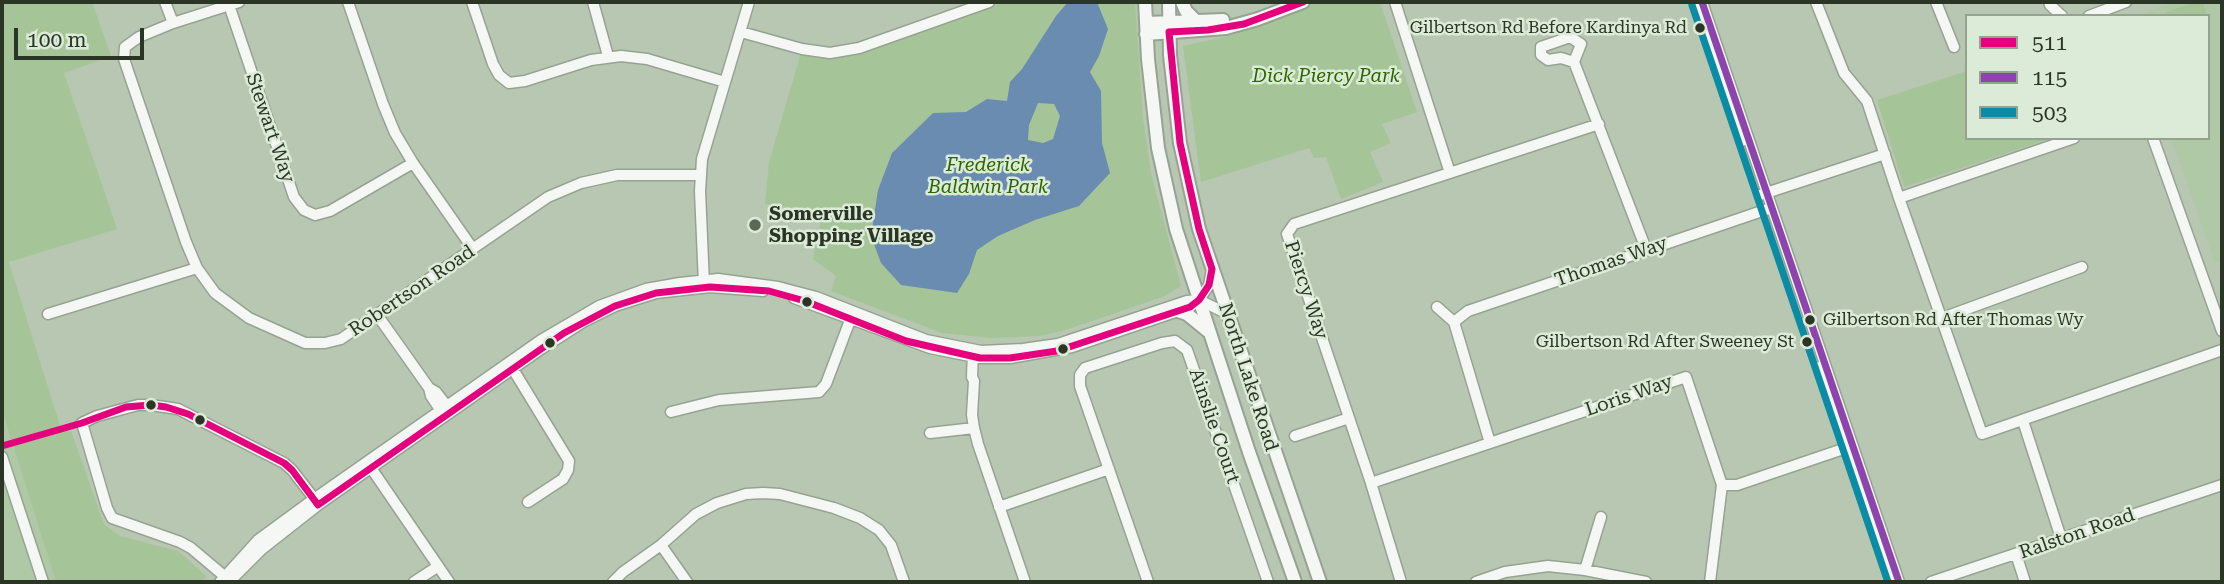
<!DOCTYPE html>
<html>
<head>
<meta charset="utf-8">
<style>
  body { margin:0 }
  #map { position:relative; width:2224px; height:584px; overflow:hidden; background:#b7c7b1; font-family:"Roboto Serif",serif }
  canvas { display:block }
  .frame { position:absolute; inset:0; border:4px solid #2a3526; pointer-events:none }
  .legend { position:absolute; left:1965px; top:14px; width:245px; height:126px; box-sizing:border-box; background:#dcebd7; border:2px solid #95a290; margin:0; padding:9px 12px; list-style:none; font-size:21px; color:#2a3526 }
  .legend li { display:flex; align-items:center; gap:14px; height:35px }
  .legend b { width:35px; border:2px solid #95a290 }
  .scale { position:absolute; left:14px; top:28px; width:130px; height:32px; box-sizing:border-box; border:4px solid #2a3526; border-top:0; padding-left:9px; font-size:21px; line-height:24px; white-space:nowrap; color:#2a3526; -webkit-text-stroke:5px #dcebd7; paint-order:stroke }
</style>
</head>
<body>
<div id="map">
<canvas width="2224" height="584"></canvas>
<div class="frame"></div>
<ul class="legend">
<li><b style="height:9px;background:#e5007d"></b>511</li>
<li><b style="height:9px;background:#8e44ad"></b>115</li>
<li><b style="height:9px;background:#0a8ca4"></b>503</li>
</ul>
<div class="scale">100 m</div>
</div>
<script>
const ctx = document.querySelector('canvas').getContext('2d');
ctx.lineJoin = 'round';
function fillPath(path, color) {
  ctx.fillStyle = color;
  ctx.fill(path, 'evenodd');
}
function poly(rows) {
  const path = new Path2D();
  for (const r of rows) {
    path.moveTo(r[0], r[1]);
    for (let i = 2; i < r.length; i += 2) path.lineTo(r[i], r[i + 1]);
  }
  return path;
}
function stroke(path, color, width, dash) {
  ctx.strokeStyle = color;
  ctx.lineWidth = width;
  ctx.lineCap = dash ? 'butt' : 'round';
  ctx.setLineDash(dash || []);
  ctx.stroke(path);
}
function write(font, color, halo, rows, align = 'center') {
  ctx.font = font + ' "Roboto Serif",serif';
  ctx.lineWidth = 5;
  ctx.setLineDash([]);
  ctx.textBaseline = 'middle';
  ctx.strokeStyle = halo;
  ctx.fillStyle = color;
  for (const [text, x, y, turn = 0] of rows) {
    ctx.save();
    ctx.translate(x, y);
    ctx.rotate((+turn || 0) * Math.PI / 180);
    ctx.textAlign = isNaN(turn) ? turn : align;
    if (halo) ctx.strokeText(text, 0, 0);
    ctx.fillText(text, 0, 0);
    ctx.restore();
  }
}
fillPath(poly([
  [2174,2,2222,2,2222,260,2215,262,2171,138,2208,138,2208,16,2136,16],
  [2,410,56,582,2,582]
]), '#afc8a5');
fillPath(poly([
  [2,2,92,2,111,56,64,73,117,229,9,262,62,432,71,431,104,524,120,536,178,551,206,576,203,582,56,582,2,410],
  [1002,2,1135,2,1143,118,1151,173,1181,286,1165,296,1066,330,1040,336,991,338,942,333,831,291,836,276,813,259,823,212,765,204,769,162,801,53,835,56],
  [1313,2,1380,2,1417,112,1382,124,1391,143,1370,152,1383,182,1341,199,1326,157,1314,158,1309,148,1201,182,1183,46,1233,35],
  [2197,2,2203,2,2207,16,2167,16,2166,12],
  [1967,71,1967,138,2052,138,1904,187,1877,100]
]), '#a5c598');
fillPath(poly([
  [1068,2,1097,2,1108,29,1099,56,1090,72,1101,91,1102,143,1110,173,1079,206,1035,220,998,236,977,250,969,274,957,293,901,285,881,263,871,236,878,190,892,153,933,113,966,112,987,99,1007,101,1010,82,1022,69,1056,16],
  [1038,103,1054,104,1060,116,1053,139,1043,143,1028,140,1029,125]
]), '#698cb0');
const minor = poly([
  [165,2,173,23],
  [239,2,173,23,139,37,125,47,124,59,186,242,197,268,215,293,249,318,305,343,325,343,341,339,548,197,581,183,617,175,700,175],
  [348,2,383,104,395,133,413,163,473,249],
  [472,2,493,64,499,75,509,83,525,81,591,60,621,56,647,59,725,82],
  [593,2,608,56],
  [1395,2,1450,173],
  [1694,2,1742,141],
  [1702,2,1899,582],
  [1816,2,1844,73,1867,101,1899,198,1982,434,2222,350],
  [1936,2,1954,47],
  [2049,2,2050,5,2062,16],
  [229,5,294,197,304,210,315,215,330,211,413,163],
  [2089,16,2126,2],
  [741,32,802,49,830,53,859,48,989,2],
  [1574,62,1581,44,1570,37,1541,47,1541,55,1548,60,1561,58,1574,62,1646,249],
  [2153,138,2222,331],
  [1760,195,1885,154],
  [1899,198,2074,138],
  [704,284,700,191,702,159,749,2],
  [794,298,930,348,980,358,1010,358,1072,347,1190,307,1199,300,1209,285,1212,269],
  [1437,307,1454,322,1490,443],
  [48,314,197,268],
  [378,316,429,388,431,396,443,414],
  [1942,318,2082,267],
  [1454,322,1468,311,1771,208],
  [973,351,972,377,974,381,972,415,974,428,978,444,1025,582],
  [511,366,569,461,568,470,563,479,528,502],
  [1819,367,1891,582],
  [429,388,436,392,450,410],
  [671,412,719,400,819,392,826,384,852,315],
  [2023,421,2061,538],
  [930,433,974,428],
  [1295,436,1349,418],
  [2,457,43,582],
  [369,465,449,582],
  [1371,483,1686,377,1722,485,1710,582],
  [1722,485,1737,485,1852,446],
  [999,507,1109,469],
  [661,545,687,582],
  [2016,554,2025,582],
  [1585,570,1601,517],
  [229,580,191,548,180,542,112,518,107,508,82,423,97,416,138,405,151,405,178,409,284,463,292,470,316,501],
  [220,582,258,540,314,499,541,340,599,306,646,289,680,283,718,279,778,287,816,297,926,340,981,351,1023,349,1058,344,1187,301,1199,300,1228,314],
  [229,582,262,549,318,505,541,349,583,322,615,306,656,293,710,287,763,291],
  [414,582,437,567],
  [613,582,623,572,661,545,696,514,717,503,746,494,763,493,780,494,834,508,860,518,879,530,891,545,904,582],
  [1148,582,1080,386,1080,375,1085,368,1162,343,1175,341,1187,350,1268,582],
  [1401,582,1371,483,1287,234,1294,224,1599,124],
  [1476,582,1505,572,1548,566,1585,570,1646,582],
  [1931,582,2222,485]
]);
const major = poly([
  [1145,2,1148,59,1158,148,1176,229,1249,452,1295,582],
  [1169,2,1170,55,1180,143,1199,229,1320,582],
  [1182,2,1186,11,1197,22],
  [1146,23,1223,20],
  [1146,34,1226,28,1258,19,1303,2],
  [1178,311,1187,314,1208,331]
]);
stroke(minor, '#97a392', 13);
stroke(major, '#97a392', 16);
stroke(minor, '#f4f7f3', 10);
stroke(major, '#f4f7f3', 12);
stroke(poly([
  [2,446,82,423,126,407,151,405,166,407,188,414,284,463,292,470,318,505,564,333,615,306,656,293,710,287,769,291,805,301,906,341,980,358,1010,358,1057,351,1190,307,1199,300,1209,285,1212,269,1199,229,1180,143,1169,32,1208,30,1244,24,1303,2]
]), '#e5007d', 7);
stroke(poly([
  [1702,2,1899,582]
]), '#8e44ad', 7);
stroke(poly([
  [1692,5,1888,582]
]), '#0a8ca4', 7);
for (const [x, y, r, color] of [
  [1700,28,6,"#2a3526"],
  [755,225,7,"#5b6857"],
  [807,302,6,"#2a3526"],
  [1810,320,6,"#2a3526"],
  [1807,342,6,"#2a3526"],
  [550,343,6,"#2a3526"],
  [1063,349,6,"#2a3526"],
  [151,405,6,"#2a3526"],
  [200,420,6,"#2a3526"]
]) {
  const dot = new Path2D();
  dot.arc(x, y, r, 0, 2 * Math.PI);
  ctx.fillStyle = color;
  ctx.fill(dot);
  stroke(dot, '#dcebd7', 2.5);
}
write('17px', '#2a3526', '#dcebd7', [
  ["Gilbertson Rd Before Kardinya Rd",1687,28],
  ["Gilbertson Rd After Thomas Wy",1823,320,"left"],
  ["Gilbertson Rd After Sweeney St",1794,342]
], 'right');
write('italic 19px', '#2b6601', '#dcebd7', [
  ["Dick Piercy Park",1326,76],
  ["Frederick",988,165],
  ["Baldwin Park",988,187]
]);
write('19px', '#2a3526', '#dcebd7', [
  ["Stewart Way",270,128,71],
  ["Thomas Way",1611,262,-19],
  ["Piercy Way",1306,290,72],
  ["Robertson Road",412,291,-34],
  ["North Lake Road",1248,377,72],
  ["Loris Way",1629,396,-19],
  ["Ainslie Court",1214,426,71],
  ["Ralston Road",2077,534,-19]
]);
write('bold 19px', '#2a3526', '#dcebd7', [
  ["Somerville",769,214],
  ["Shopping Village",769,236]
], 'left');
</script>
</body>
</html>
